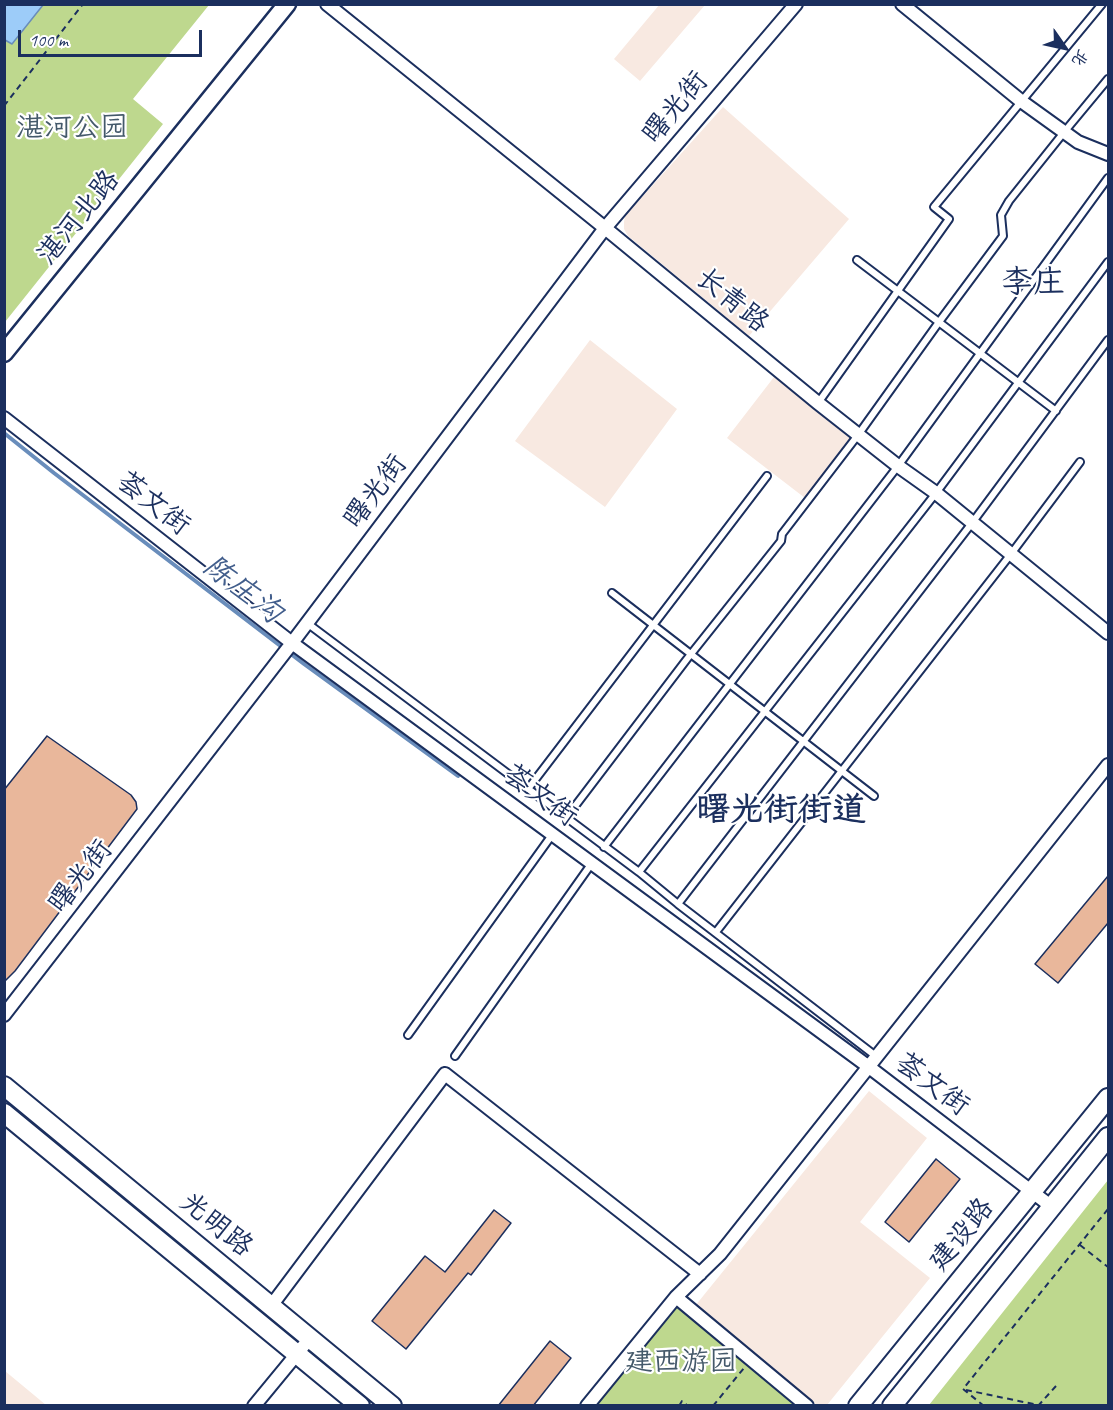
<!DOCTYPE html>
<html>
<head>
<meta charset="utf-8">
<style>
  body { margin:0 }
  #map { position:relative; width:1113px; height:1410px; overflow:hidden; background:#fff; font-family:Caveat,"LXGW WenKai TC",sans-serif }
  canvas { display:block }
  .frame { position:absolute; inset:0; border:6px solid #1b2f5e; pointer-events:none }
  .north { position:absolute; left:1035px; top:18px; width:60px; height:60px; -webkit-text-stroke:4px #fff; paint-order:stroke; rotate:124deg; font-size:16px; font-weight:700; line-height:24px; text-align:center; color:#1b2f5e }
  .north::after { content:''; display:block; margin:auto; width:21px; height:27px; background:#1b2f5e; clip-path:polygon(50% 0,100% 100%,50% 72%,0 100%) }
  .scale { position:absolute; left:18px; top:30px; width:184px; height:27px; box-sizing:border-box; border:3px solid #1b2f5e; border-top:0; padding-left:8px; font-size:18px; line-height:21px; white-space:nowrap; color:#1b2f5e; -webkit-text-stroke:4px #fff; paint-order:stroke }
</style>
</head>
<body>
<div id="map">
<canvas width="1113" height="1410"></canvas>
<div class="frame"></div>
<div class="north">北</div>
<div class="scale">100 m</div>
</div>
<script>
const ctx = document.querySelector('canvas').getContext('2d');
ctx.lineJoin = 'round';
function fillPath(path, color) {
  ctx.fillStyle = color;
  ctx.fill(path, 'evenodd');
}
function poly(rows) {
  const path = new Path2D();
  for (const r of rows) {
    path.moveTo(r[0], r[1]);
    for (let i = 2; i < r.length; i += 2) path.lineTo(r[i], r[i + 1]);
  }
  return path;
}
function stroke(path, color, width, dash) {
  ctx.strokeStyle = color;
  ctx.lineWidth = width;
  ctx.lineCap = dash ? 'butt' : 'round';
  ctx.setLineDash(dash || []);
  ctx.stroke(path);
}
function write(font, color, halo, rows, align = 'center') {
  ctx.font = font + ' Caveat,"LXGW WenKai TC",sans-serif';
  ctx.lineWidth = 4.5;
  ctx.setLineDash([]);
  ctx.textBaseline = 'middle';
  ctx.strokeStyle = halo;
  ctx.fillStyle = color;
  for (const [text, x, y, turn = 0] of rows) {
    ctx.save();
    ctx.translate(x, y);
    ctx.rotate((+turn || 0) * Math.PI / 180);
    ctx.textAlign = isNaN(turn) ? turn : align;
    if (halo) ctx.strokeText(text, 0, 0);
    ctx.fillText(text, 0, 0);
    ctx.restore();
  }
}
fillPath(poly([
  [660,4,705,5,640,81,614,59],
  [723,107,849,219,749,336,628,236,624,229,624,222,625,216],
  [590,340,677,409,605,507,515,441],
  [774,377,852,437,805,498,727,438],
  [869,1091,927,1138,860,1222,930,1278,827,1405,817,1405,695,1306],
  [5,1371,46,1405,5,1405]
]), '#f8e9e1');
fillPath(poly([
  [5,5,209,5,133,99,163,124,5,322],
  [1108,1180,1108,1405,929,1405],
  [675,1303,800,1406,591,1406]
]), '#bed88e');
const water = poly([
  [4,5,43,5,12,44,5,40,4,5]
]);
fillPath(water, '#9dccf9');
stroke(water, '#698dbb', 1.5);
stroke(poly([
  [4,433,54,473,304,664,458,776]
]), '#698dbb', 4);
const building = poly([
  [47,736,131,795,136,802,137,809,15,971,4,982,4,790,47,736],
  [1108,876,1108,923,1058,983,1035,964,1108,876],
  [936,1159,960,1179,909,1242,885,1222,936,1159],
  [494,1210,511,1223,471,1275,468,1273,406,1349,372,1321,425,1256,445,1272,494,1210],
  [550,1341,571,1358,533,1406,498,1406,550,1341]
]);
fillPath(building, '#e9b79b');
stroke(building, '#1b2f5e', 1.5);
const lane = poly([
  [857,260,1056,411],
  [818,403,949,219,934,207,1102,4],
  [612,593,874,796],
  [307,623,639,872,678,904,877,1057],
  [528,789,767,476],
  [566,818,687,659,781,541,782,534,858,435,939,322,1003,236,1001,215,1009,201,1065,131,1108,79],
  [604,847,898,466,1108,178],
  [639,872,936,493,1108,262],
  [678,904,972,523,1108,340],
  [716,932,1011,554,1080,462],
  [408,1035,552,835],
  [455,1056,592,863]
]);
const street = poly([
  [327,4,605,228,818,403,898,466,936,493,1108,633],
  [902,4,1021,101,1078,142,1108,154],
  [4,418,292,643,869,1067,1052,1207],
  [4,1015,292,643,605,228,796,4],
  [676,1297,807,1406],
  [271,1306,445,1074,700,1274],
  [254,1406,310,1338],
  [587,1406,676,1297,720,1254,1108,765]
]);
const secondary = poly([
  [4,353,287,4]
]);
const primary = poly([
  [4,1086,392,1406],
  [4,1113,360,1406],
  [858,1406,1108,1098],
  [892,1406,1108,1137]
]);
stroke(lane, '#1b2f5e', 10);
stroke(street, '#1b2f5e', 16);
stroke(secondary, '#1b2f5e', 21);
stroke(primary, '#1b2f5e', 22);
stroke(poly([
  [4,106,83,4],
  [1080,1245,1108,1267],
  [966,1390,1038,1405],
  [679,1406,682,1401,688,1406],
  [713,1406,744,1368],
  [984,1406,963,1389,1108,1209],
  [1038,1406,1056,1386]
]), '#1b2f5e', 2, [6, 4.5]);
stroke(lane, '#fff', 6);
stroke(street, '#fff', 12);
stroke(secondary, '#fff', 16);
stroke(primary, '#fff', 18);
write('28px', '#1b2f5e', '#fff', [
  ["曙光街",676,108,-50],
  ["湛河北路",79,218,-51],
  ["长青路",732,301,39],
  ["曙光街",376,492,-53],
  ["荟文街",153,504,38],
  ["荟文街",540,796,36],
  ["曙光街",81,877,-52],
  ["荟文街",932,1085,37],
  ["光明路",216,1225,39],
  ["建设路",962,1235,-51]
]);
write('28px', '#44596a', '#fff', [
  ["湛河公园",72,129],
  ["建西游园",681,1363]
]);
write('italic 30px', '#425e8c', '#fff', [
  ["陈庄沟",242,590,38]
]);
write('32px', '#1b2f5e', '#fff', [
  ["李庄",1033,284]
]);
write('bold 34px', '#1b2f5e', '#fff', [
  ["曙光街街道",781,811]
]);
</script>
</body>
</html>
